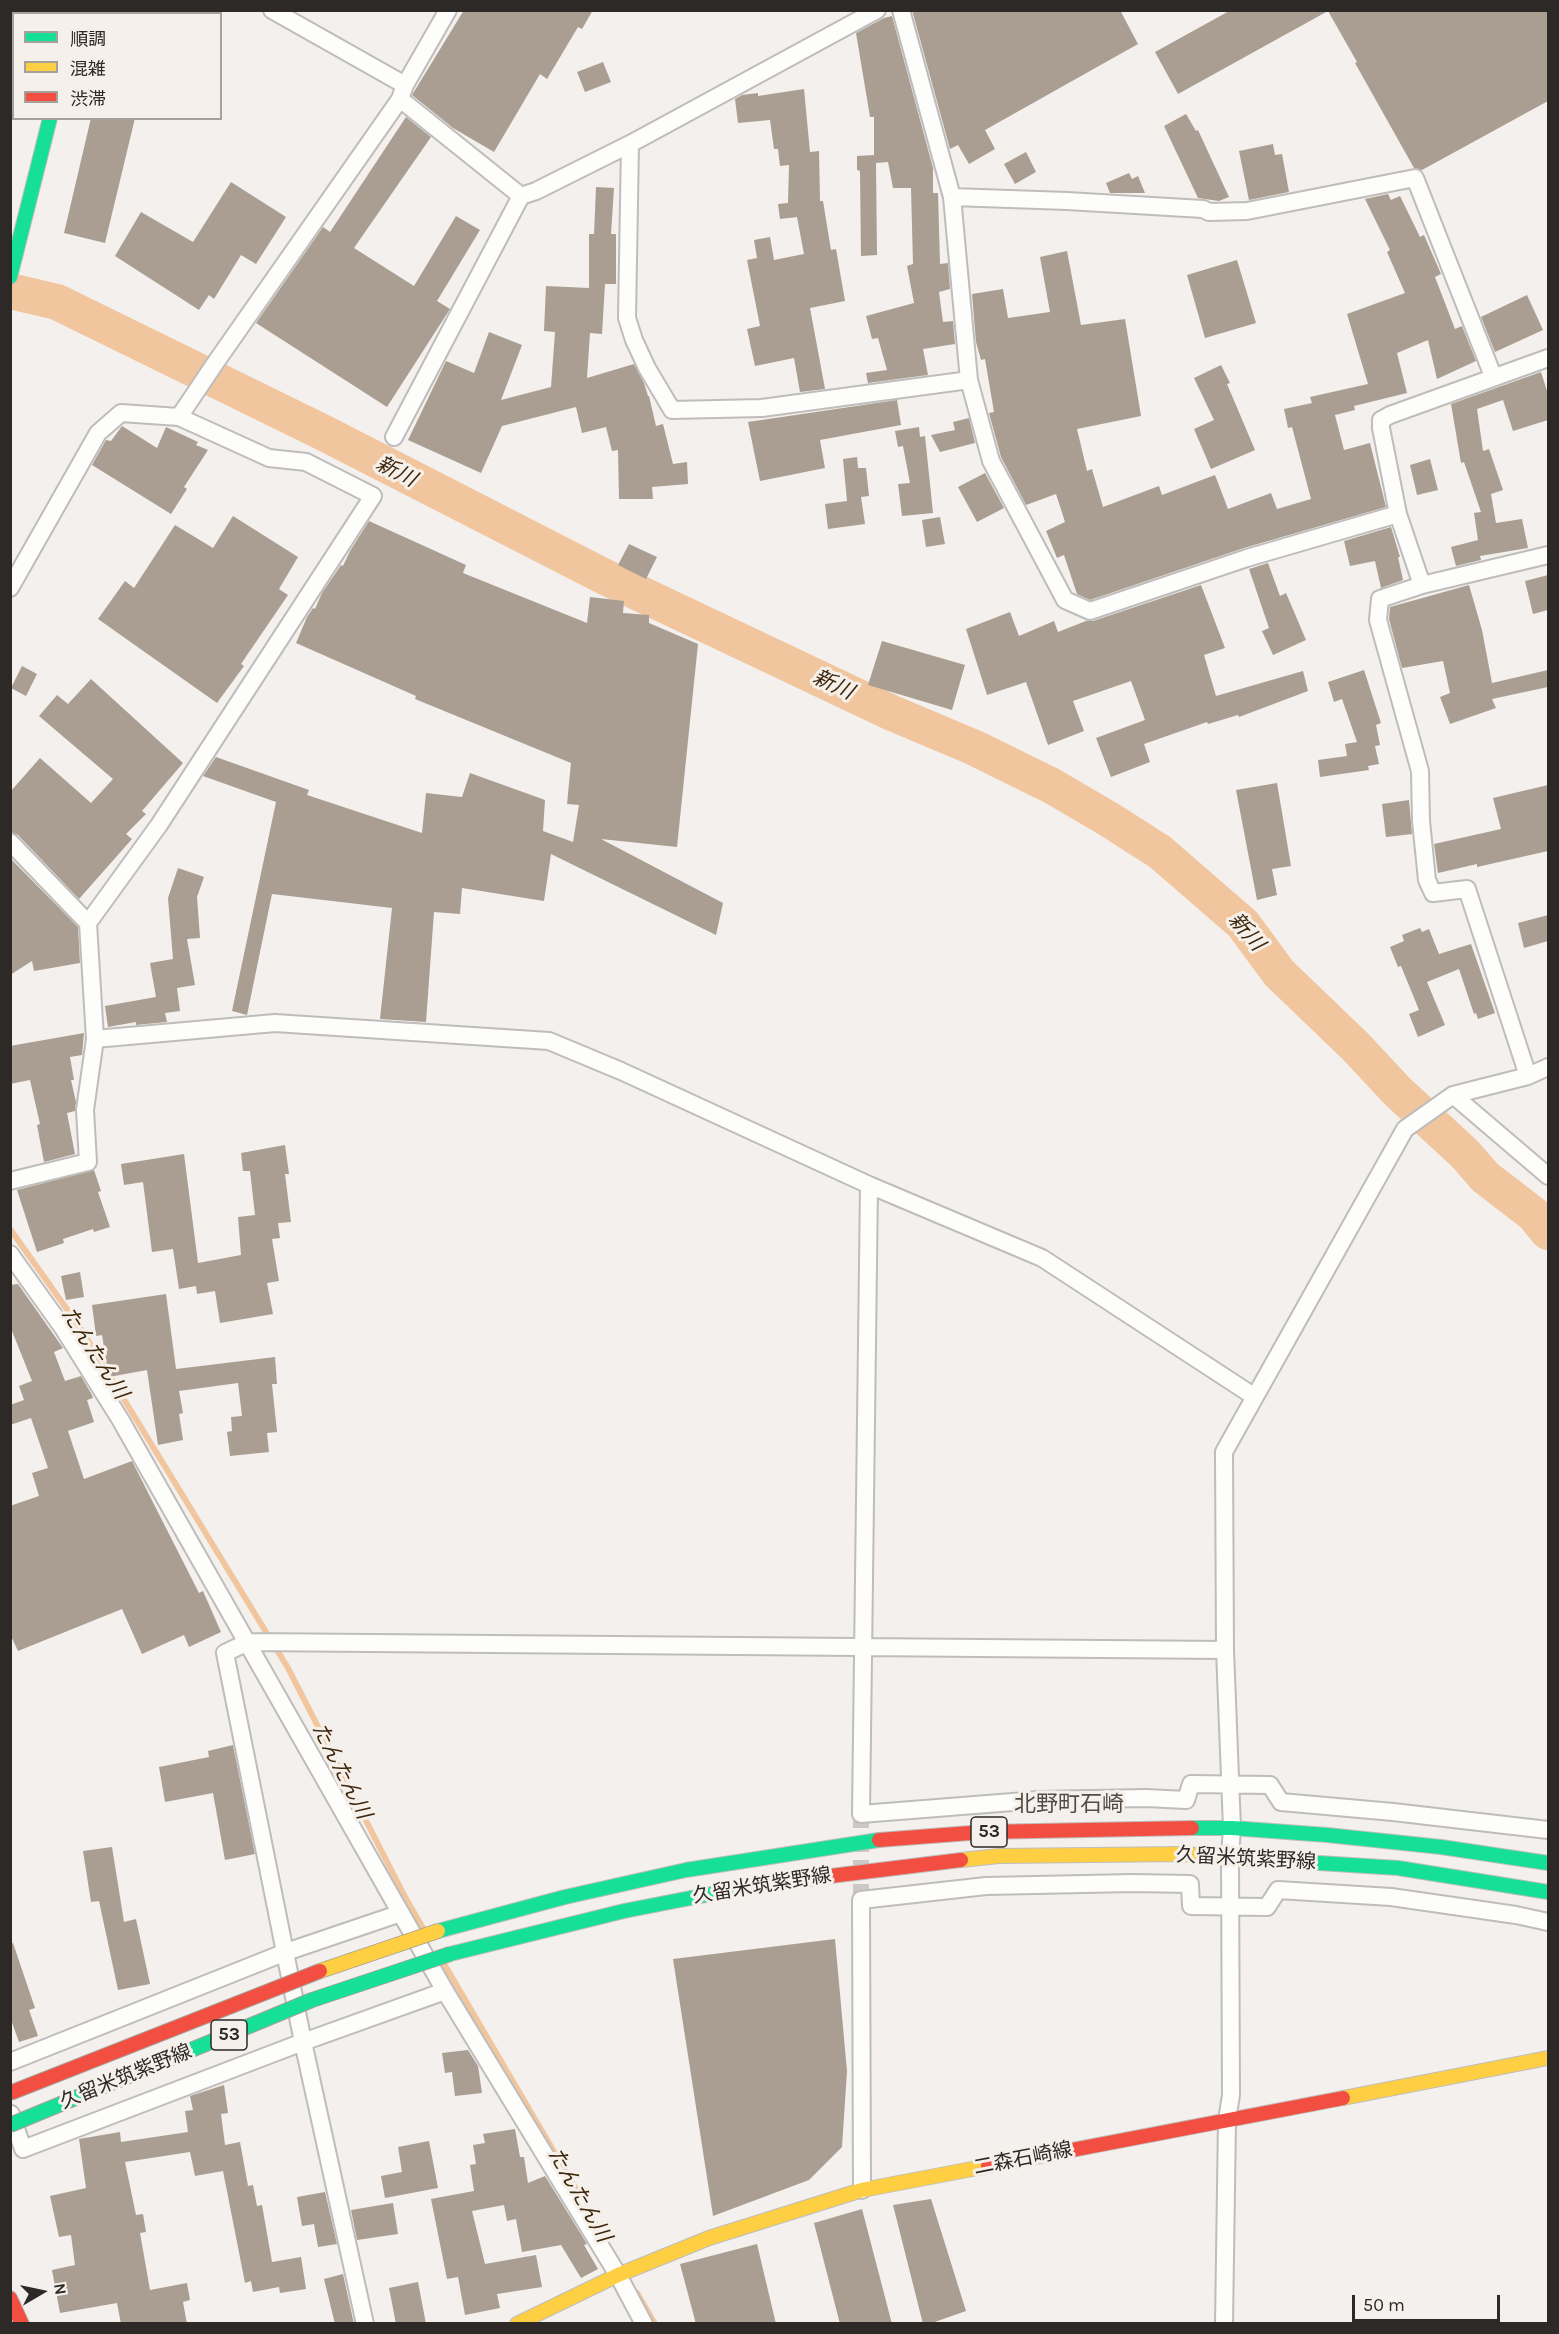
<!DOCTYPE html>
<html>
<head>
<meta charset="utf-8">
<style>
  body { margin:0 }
  #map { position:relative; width:1559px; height:2334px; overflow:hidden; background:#f3f0ed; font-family:Karla,"Noto Sans JP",sans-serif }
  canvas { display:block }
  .frame { position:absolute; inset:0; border:12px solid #2c2927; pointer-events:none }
  .legend { position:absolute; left:12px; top:12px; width:210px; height:108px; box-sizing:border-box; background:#f6f0ea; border:2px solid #a5a09c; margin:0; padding:8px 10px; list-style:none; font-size:18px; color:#2c2927 }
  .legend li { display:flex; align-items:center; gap:12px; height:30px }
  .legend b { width:30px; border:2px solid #a5a09c }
  .north { position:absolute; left:12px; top:2262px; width:60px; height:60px; -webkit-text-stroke:4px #f6f0ea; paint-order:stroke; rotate:81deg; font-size:16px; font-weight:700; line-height:24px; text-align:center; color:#2c2927 }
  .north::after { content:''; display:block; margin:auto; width:21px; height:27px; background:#2c2927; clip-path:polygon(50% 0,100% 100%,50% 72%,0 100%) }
  .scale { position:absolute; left:1352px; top:2295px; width:148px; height:27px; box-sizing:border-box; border:3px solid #2c2927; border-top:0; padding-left:8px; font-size:18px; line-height:21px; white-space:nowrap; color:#2c2927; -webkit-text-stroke:4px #f6f0ea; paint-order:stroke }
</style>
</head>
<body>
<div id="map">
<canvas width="1559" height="2334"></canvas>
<div class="frame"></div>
<ul class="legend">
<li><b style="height:8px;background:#16e098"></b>順調</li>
<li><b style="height:8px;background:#ffcf43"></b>混雑</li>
<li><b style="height:8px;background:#f24e42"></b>渋滞</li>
</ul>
<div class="north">N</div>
<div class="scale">50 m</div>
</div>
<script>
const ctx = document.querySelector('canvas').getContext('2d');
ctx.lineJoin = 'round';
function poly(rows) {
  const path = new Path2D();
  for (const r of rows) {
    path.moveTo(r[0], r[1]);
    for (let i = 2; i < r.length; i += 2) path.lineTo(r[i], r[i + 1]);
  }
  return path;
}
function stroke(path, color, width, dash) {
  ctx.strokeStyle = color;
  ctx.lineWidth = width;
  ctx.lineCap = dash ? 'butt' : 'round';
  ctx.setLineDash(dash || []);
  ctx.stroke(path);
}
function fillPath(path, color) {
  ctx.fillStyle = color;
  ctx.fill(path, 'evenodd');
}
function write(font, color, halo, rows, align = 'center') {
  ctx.font = font + ' Karla,"Noto Sans JP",sans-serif';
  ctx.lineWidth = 6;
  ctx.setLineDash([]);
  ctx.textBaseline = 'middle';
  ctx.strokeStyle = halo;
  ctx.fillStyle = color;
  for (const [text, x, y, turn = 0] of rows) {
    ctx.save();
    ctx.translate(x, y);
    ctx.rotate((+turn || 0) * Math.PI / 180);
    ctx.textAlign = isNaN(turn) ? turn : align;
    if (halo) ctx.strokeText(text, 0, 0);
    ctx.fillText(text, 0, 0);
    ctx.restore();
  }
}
stroke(poly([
  [10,1229,81,1329,288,1668,405,1897,424,1930],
  [443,1962,577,2191],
  [637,2293,655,2324]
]), '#f1c69e', 6);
stroke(poly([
  [10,291,57,302,324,433,603,576,892,713,975,748,1052,786,1110,820,1160,852,1243,924,1279,973,1356,1047,1397,1091,1465,1154,1485,1177,1533,1214,1548,1232]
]), '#f1c69e', 36);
fillPath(poly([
  [464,10,593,10,582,29,578,27,547,79,540,74,494,152,453,128,412,95],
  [912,10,1120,10,1138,44,985,130,995,149,969,164,958,145,950,149],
  [1231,10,1548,10,1548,101,1422,170,1414,168,1355,63,1357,62,1328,11,1178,94,1155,52],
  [892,16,933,168,933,193,938,193,940,264,948,263,950,289,939,292,943,322,953,321,955,344,923,349,928,375,868,383,866,373,887,370,878,338,872,339,866,316,914,303,907,266,913,264,911,188,893,188,888,162,876,163,877,255,861,256,860,171,857,170,857,156,874,155,874,117,870,117,856,33,884,18],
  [603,62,611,82,585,92,577,72],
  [804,89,810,152,819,151,820,201,823,201,831,250,836,249,845,301,810,308,825,389,800,392,794,358,755,366,747,329,760,326,747,260,757,258,754,240,770,237,774,260,804,254,797,217,780,219,778,204,788,203,789,165,780,166,778,149,774,149,770,120,738,123,735,99,742,95,758,93,758,96],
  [1186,114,1196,131,1198,130,1229,197,1219,201,1198,198,1164,126],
  [406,117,431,137,354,248,414,286,456,216,480,230,437,301,450,309,387,407,256,323,323,227,330,232],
  [91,118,135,118,105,243,64,233],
  [1273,144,1275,155,1282,154,1289,192,1249,200,1239,151],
  [1026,152,1036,172,1015,184,1004,164],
  [1129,173,1132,179,1138,176,1145,193,1110,193,1106,183],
  [231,182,286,217,256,264,241,255,214,299,209,295,199,310,115,256,141,212,193,242],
  [596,187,614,188,611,234,616,234,616,284,605,284,602,334,590,333,587,378,634,364,644,383,648,396,649,396,656,426,663,424,673,464,687,462,688,484,652,487,653,499,619,499,618,450,612,451,606,427,582,433,576,407,502,426,481,473,408,440,446,361,474,373,489,332,522,345,501,400,551,387,555,332,544,331,546,286,589,288,589,234,594,234],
  [1388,194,1391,200,1400,196,1420,237,1424,235,1441,274,1435,277,1455,329,1462,326,1476,361,1437,379,1428,340,1397,353,1407,393,1354,406,1355,410,1335,415,1344,450,1370,443,1386,507,1244,548,1090,600,1077,594,1064,555,1057,558,1046,531,1065,522,1056,494,1026,505,1001,457,989,413,994,412,985,359,981,360,976,342,972,294,1003,289,1008,318,1050,312,1040,257,1067,251,1081,325,1125,319,1141,416,1077,429,1087,471,1092,469,1103,507,1159,486,1162,495,1215,475,1228,509,1271,493,1277,509,1311,499,1292,427,1288,428,1284,409,1312,403,1310,397,1368,384,1347,314,1405,293,1387,252,1390,250,1365,199],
  [1237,260,1256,323,1205,338,1187,275],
  [1527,295,1543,330,1495,352,1481,317],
  [1221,365,1230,383,1227,384,1255,450,1211,469,1194,429,1214,420,1194,378],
  [1541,372,1548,394,1548,420,1513,431,1503,400,1477,409,1483,451,1489,449,1503,490,1491,494,1496,523,1522,519,1528,548,1480,556,1481,560,1456,566,1451,547,1478,540,1474,513,1481,512,1464,462,1461,463,1451,404],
  [897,400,901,425,820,440,825,468,760,481,748,422],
  [969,418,975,443,940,452,931,435,955,430,953,422],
  [122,426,157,448,166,427,198,442,196,445,208,450,184,487,187,489,171,514,92,465,106,440,111,441],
  [919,427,920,437,925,436,933,513,902,516,898,484,910,483,903,446,898,447,895,431],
  [857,457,858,468,866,468,869,496,861,497,865,524,828,529,825,504,847,501,843,459],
  [1430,459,1438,490,1417,495,1410,465],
  [985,473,1004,508,977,522,958,487],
  [233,516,298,557,279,589,288,595,241,664,244,666,217,703,98,619,125,581,134,588,175,525,213,548],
  [940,517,945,544,926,547,922,520],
  [369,521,466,565,463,573,587,623,590,597,624,601,623,613,649,615,649,623,698,644,677,847,601,839,723,903,716,935,551,854,544,901,462,888,460,914,434,912,426,1022,380,1019,392,908,272,894,247,1015,232,1011,276,802,203,776,216,757,309,790,307,795,422,833,426,793,462,797,470,773,545,800,543,831,573,842,579,805,567,804,571,763,415,699,416,696,296,643,307,617,313,608,315,609,322,593,341,565,343,566,350,551],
  [1391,527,1400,557,1398,557,1403,580,1381,588,1375,561,1350,566,1344,541],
  [629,544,657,557,646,579,618,565],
  [1268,563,1280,596,1286,593,1306,640,1273,655,1262,631,1269,628,1249,569],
  [1548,575,1548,610,1533,614,1525,581],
  [1201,585,1225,648,1204,655,1216,696,1303,671,1308,691,1239,717,1238,715,1208,724,1207,722,1144,744,1150,762,1111,777,1096,738,1145,720,1131,681,1073,701,1084,731,1048,745,1026,682,987,695,966,629,1010,612,1019,636,1054,621,1058,632,1086,621,1093,621],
  [1469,585,1482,630,1492,683,1548,670,1548,687,1492,699,1496,708,1450,724,1440,697,1450,693,1443,661,1402,668,1389,619,1390,607],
  [882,641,965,665,952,710,868,685],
  [22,666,37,674,26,696,11,688],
  [1364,670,1381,723,1376,725,1380,745,1375,746,1379,764,1368,766,1369,770,1320,777,1318,760,1347,756,1345,744,1357,742,1342,699,1334,702,1328,682],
  [91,679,183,763,142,811,146,814,126,834,132,839,79,899,18,835,10,832,10,792,40,758,91,803,113,779,39,716,57,695,68,704],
  [1277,783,1291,866,1272,869,1277,895,1257,900,1236,790],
  [1548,785,1548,851,1477,867,1477,864,1438,873,1434,844,1501,829,1493,798],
  [1409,800,1412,834,1386,837,1382,804],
  [10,858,78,927,80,963,34,971,32,961,10,975],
  [178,868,204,877,197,897,200,938,187,939,195,985,177,988,180,1011,165,1013,167,1022,136,1025,136,1022,108,1027,105,1006,156,997,150,963,173,959,168,898],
  [1548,915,1548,941,1524,948,1518,923],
  [1420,928,1422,932,1429,929,1439,954,1471,944,1495,1013,1478,1019,1476,1013,1474,1014,1459,969,1427,982,1445,1025,1418,1037,1409,1014,1419,1010,1401,966,1398,967,1390,947,1404,941,1402,935],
  [84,1033,82,1055,70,1057,74,1080,71,1080,76,1102,75,1111,67,1113,75,1154,44,1162,37,1125,40,1124,30,1080,10,1084,10,1046],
  [285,1145,289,1174,285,1174,291,1222,278,1223,280,1238,272,1239,279,1281,267,1283,273,1314,220,1323,215,1291,197,1294,196,1286,179,1289,173,1249,152,1252,143,1182,124,1185,121,1164,184,1154,198,1263,241,1255,238,1217,255,1215,250,1171,243,1171,241,1153],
  [94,1170,101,1191,98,1192,110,1227,94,1232,93,1229,63,1239,64,1243,37,1252,17,1190],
  [80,1272,84,1297,66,1300,61,1276],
  [18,1284,63,1348,54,1352,65,1381,81,1376,92,1395,93,1398,87,1400,94,1422,68,1431,84,1479,132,1461,199,1593,203,1591,221,1632,189,1647,184,1635,142,1654,122,1609,18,1651,10,1634,10,1506,39,1496,32,1473,48,1468,31,1418,10,1425,10,1405,24,1400,19,1386,32,1381,10,1326,10,1285],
  [166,1294,176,1369,275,1357,277,1384,272,1384,277,1432,267,1433,269,1452,230,1456,227,1432,232,1431,231,1417,242,1416,238,1383,179,1391,183,1413,179,1414,183,1440,158,1445,147,1370,109,1377,102,1335,96,1336,92,1305],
  [233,1745,255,1854,225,1860,213,1793,165,1802,159,1767,209,1757,208,1751],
  [112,1847,124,1922,136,1919,150,1984,118,1990,99,1901,91,1902,83,1851],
  [835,1939,847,2071,842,2147,809,2180,713,2216,673,1959],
  [13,1943,35,2008,29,2010,38,2036,19,2042,10,2017,10,1944],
  [468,2050,478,2066,482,2093,455,2096,452,2072,445,2073,442,2053],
  [224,2085,228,2113,221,2114,225,2145,240,2142,248,2186,253,2185,257,2206,262,2205,272,2262,301,2257,306,2289,280,2293,279,2287,253,2292,251,2281,245,2283,223,2171,195,2176,190,2152,125,2162,136,2215,143,2214,146,2232,140,2233,150,2290,187,2283,190,2300,183,2302,187,2324,121,2324,117,2303,60,2313,52,2270,75,2265,71,2235,59,2237,50,2196,86,2188,79,2139,120,2132,121,2142,188,2132,185,2111,193,2110,190,2096],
  [515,2129,520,2157,524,2157,528,2183,545,2176,587,2244,584,2245,598,2269,581,2278,561,2245,522,2252,516,2219,507,2221,504,2205,472,2211,485,2264,536,2255,542,2287,497,2294,500,2308,465,2315,458,2277,447,2279,431,2199,474,2191,470,2165,476,2164,473,2145,485,2143,483,2134],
  [429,2141,438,2188,385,2198,381,2176,402,2172,398,2147],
  [325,2192,337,2244,318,2247,314,2224,302,2226,297,2197],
  [931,2199,966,2311,929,2324,923,2324,893,2205],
  [393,2203,398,2234,357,2240,351,2210],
  [862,2209,892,2324,840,2324,814,2223],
  [757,2244,776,2324,696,2324,680,2264],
  [343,2274,354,2324,335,2324,324,2279],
  [418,2282,426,2324,396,2324,389,2288]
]), '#a99e91');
stroke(poly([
  [861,1900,861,1814]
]), '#cbc8c5', 16, [16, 8]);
const street = poly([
  [272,10,405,85],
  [901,10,952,197,969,380,991,461,1065,600,1090,611,1247,558,1398,514],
  [400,99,521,196],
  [630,144,627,318,634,340,647,368,672,410,762,408,969,380],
  [952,197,1067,201,1203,209,1209,212,1247,211,1415,178,1493,376],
  [1548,358,1390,415,1381,420,1381,428,1398,514,1422,585,1548,555],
  [179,417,216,362,400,99,405,85,448,10],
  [394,437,521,196,536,191,630,144,877,10],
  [1422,585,1380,599,1378,620,1420,771,1421,821,1427,880,1433,893,1467,889,1528,1076],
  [10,588,98,433,121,413,179,417,269,458,306,462,373,496,159,825,88,923,95,1039,85,1110,88,1162,10,1181],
  [10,842,88,923],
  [95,1039,275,1023,549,1041,621,1071,869,1185,1042,1258,1255,1397],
  [1453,1095,1548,1176],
  [869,1185,861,1814,1038,1800,1146,1798,1186,1800,1191,1784,1270,1785,1281,1802,1393,1812,1548,1830],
  [10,1254,63,1328,120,1419,445,1991,618,2275,644,2324],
  [10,2062,286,1952,401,1913],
  [11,2114,23,2149,303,2042,445,1991],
  [862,2190,861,1900,986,1886,1133,1883,1190,1884,1191,1906,1267,1907,1278,1890,1391,1897,1516,1915,1548,1922],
  [365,2324,303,2042,225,1653,248,1642,1225,1650],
  [1224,2324,1227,2120,1231,2095,1230,1857,1232,1828,1225,1650,1224,1452,1405,1129,1453,1095,1528,1076,1548,1067]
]);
const fast = poly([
  [72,14,73,10],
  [10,277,50,118],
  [1192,1828,1232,1828,1327,1835,1441,1847,1548,1863],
  [1224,1857,1398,1868,1548,1892],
  [438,1931,565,1897,686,1870,879,1840],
  [450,1954,624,1911,757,1885]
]);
const slow = poly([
  [961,1860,999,1856,1182,1854,1224,1857],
  [1343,2098,1548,2058],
  [517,2324,618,2275,709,2238,862,2190,988,2166]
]);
const jam = poly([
  [879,1840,983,1832,1192,1828],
  [757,1885,961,1860],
  [988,2166,1343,2098],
  [10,2298,22,2324]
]);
stroke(street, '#bfbdbb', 20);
stroke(fast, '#bfbdbb', 16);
stroke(slow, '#bfbdbb', 16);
stroke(jam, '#bfbdbb', 16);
stroke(street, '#fdfdfc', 16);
stroke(fast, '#16e098', 14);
stroke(slow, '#ffcf43', 14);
stroke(jam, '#f24e42', 14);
const fastBridge = poly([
  [10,2125,312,2000,450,1954]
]);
const slowBridge = poly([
  [320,1971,438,1931]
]);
const jamBridge = poly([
  [10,2093,320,1971]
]);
stroke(fastBridge, '#a99f94', 16, []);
stroke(slowBridge, '#a99f94', 16, []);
stroke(jamBridge, '#a99f94', 16, []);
stroke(fastBridge, '#16e098', 14);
stroke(slowBridge, '#ffcf43', 14);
stroke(jamBridge, '#f24e42', 14);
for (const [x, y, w] of [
  [989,1832,36],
  [229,2035,36]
]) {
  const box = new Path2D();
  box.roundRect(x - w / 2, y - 15, w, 30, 4.5);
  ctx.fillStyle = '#f6f0ea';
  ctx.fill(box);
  stroke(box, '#2c2927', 1.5);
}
write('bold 18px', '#2c2927', null, [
  ["53",989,1832],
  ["53",229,2035]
]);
write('20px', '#2c2927', '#f6f0ea', [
  ["久留米筑紫野線",1246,1859,3],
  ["久留米筑紫野線",762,1886,-9],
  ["久留米筑紫野線",126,2077,-22],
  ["二森石崎線",1023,2159,-11]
]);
write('italic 21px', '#3e260d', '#f6f0ea', [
  ["新川",396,472,27],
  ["新川",833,685,25],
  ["新川",1246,932,49],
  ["たんたん川",94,1353,57],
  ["たんたん川",341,1771,63],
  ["たんたん川",579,2195,60]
]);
write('22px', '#514c47', '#f6f0ea', [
  ["北野町石崎",1069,1805]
]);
</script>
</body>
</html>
